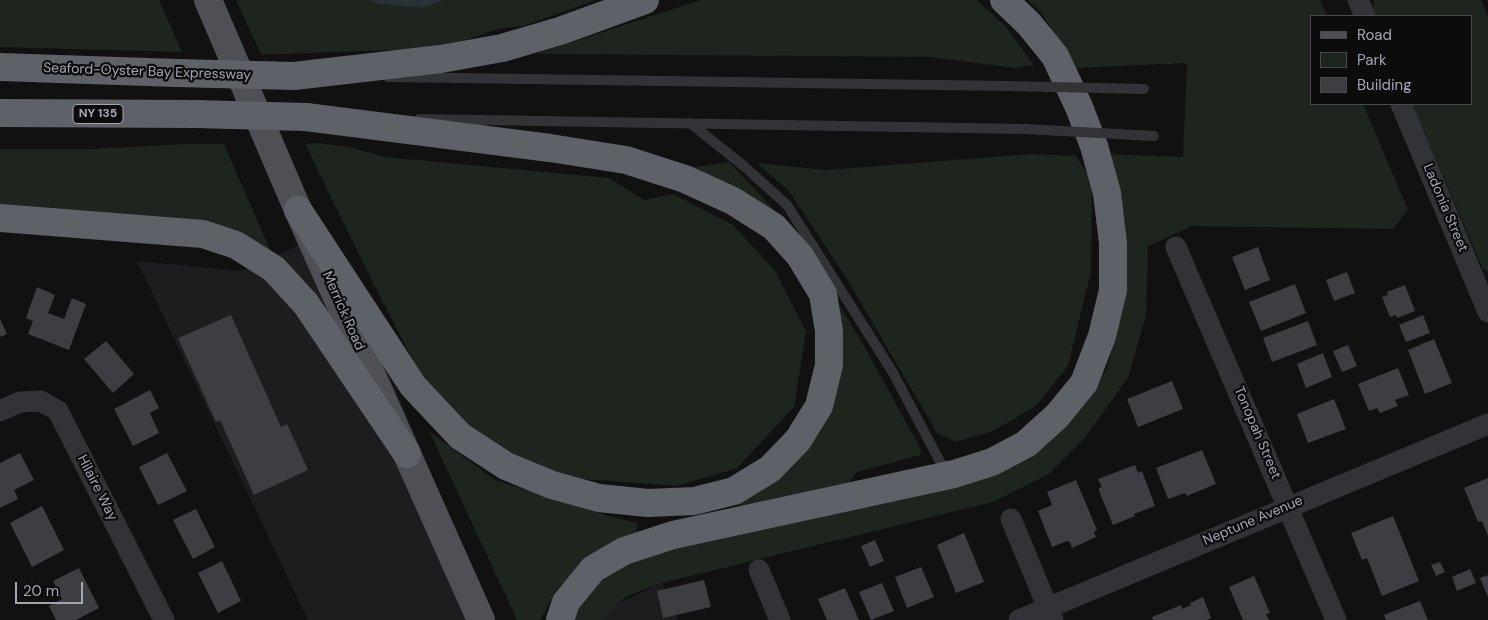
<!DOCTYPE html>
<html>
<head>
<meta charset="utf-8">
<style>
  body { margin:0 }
  #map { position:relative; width:1488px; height:620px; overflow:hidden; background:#111112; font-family:"DM Sans",sans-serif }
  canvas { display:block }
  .legend { position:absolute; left:1310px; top:15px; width:162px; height:90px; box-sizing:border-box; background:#0c0c0d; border:1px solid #484a4f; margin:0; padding:6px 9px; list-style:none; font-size:15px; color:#a2a7b3 }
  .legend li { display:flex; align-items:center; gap:10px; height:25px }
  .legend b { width:25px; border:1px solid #484a4f }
  .scale { position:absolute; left:15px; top:582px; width:68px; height:22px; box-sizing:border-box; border:2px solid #a2a7b3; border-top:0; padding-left:6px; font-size:15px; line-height:18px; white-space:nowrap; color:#a2a7b3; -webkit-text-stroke:4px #0c0c0d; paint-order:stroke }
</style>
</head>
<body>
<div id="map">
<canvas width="1488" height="620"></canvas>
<ul class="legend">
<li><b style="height:6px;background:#4e5056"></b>Road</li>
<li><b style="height:14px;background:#1d251e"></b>Park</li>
<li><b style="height:14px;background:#3d3e42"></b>Building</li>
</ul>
<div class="scale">20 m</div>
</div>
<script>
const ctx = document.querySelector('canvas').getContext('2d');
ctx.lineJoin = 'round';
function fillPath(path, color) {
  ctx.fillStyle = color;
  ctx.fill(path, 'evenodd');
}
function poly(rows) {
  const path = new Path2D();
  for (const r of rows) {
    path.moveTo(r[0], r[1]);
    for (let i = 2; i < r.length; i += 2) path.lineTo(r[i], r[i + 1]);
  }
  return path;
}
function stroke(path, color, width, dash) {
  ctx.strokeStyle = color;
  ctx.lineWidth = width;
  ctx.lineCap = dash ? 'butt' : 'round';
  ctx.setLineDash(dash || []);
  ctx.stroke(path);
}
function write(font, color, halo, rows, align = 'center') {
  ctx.font = font + ' "DM Sans",sans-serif';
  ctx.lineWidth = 4.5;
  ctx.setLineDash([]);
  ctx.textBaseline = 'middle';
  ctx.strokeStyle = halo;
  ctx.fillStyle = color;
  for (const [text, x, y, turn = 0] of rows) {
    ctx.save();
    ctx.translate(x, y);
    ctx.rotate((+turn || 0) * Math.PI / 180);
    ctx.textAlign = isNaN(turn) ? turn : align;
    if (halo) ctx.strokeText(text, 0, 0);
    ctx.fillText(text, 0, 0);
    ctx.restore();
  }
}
fillPath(poly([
  [328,232,494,620,308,620,137,261,241,271],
  [662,583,678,620,584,620]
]), '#1d1d1f');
fillPath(poly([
  [0,0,159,0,182,52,0,47],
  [236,0,369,0,379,4,423,8,444,0,596,0,523,26,498,29,448,46,393,50,281,54,261,54],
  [701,0,977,0,1006,27,1034,65,1015,68,930,57,536,54],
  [1028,0,1320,0,1327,16,1312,16,1312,104,1363,104,1408,210,1393,229,1192,226,1148,246,1146,315,1128,378,1083,440,1049,474,993,502,662,583,627,596,602,620,571,620,581,596,610,569,654,551,956,485,1061,424,1107,370,1125,298,1114,174,1106,154,1183,157,1187,63,1075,68,1041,12],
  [1374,0,1481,0,1488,16,1488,271,1483,269,1412,104,1472,104,1472,16,1374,16],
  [317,143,350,147,385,157,609,178,644,200,673,194,733,225,775,271,806,331,794,407,737,468,677,486,571,478,485,442,432,397,374,285,305,144],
  [187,144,224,144,274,259,241,240,0,210,0,149,90,149],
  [1031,154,1076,156,1092,181,1091,272,1068,366,1036,406,993,431,956,442,937,433,847,279,789,191,757,163,826,170],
  [729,162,793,230,859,337,921,449,920,455,857,472,842,491,742,511,738,495,810,438,821,281,683,169],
  [429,431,495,480,612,517,637,523,636,535,594,554,557,589,540,620,517,620]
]), '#1d251e');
fillPath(poly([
  [369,0,444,0,423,8,379,4]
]), '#293137');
fillPath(poly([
  [1258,247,1270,280,1245,290,1232,257],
  [1347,272,1355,293,1334,301,1326,280],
  [1295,284,1306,313,1261,331,1249,302],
  [1405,285,1415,311,1397,318,1396,315,1390,317,1382,297,1388,295,1387,292],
  [37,287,55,295,48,313,64,319,72,298,86,304,69,350,28,334,33,321,26,318],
  [231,315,281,427,287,424,308,470,254,495,220,420,216,422,178,338],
  [1423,315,1430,333,1406,342,1399,325],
  [0,319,7,334,0,337],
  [1308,321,1317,345,1272,362,1263,338],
  [1434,339,1452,383,1425,394,1408,350],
  [106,341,134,374,113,393,84,359],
  [1348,345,1357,366,1342,372,1333,351],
  [1323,353,1332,377,1306,388,1297,364],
  [1398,368,1409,395,1395,400,1398,406,1380,413,1377,408,1369,411,1358,384],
  [1172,381,1183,409,1138,427,1127,399],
  [150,390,159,408,150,413,159,433,133,446,114,409],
  [1334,399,1346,429,1308,443,1297,414],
  [1202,450,1216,484,1187,496,1185,493,1168,499,1156,468],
  [20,453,34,480,14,490,18,499,0,508,0,463],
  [167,453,187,491,158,505,139,467],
  [1135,465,1138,473,1142,471,1155,506,1134,514,1135,516,1113,525,1099,491,1099,488,1102,487,1098,479],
  [1488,478,1488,536,1482,521,1478,522,1464,488],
  [1076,480,1097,530,1094,532,1096,537,1072,548,1070,542,1067,541,1052,547,1038,511,1052,505,1047,492],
  [42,506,64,550,32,567,10,523],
  [196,509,215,547,193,559,173,520],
  [1393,516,1419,581,1382,596,1367,558,1362,560,1351,533],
  [964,533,984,582,956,593,937,545],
  [875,540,884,561,870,567,861,546],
  [222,561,241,601,218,613,198,573],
  [1440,562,1445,572,1436,576,1431,565],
  [921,567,934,597,907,608,895,577],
  [79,568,99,608,76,620,56,620,49,606,62,599,53,581],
  [1470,569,1476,583,1457,591,1452,577],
  [1488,575,1488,597,1480,578],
  [1254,576,1270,613,1266,614,1269,620,1243,620,1229,587],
  [704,580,711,607,663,618,657,591],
  [882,583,894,611,871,620,859,592],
  [845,588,859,620,827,620,818,599],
  [1203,597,1211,618,1207,620,1153,620,1152,617,1181,605,1182,609,1191,605,1190,603],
  [1420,601,1428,620,1386,620,1384,615]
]), '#3d3e42');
stroke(poly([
  [388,77,1007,86],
  [419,119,1025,129],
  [690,123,745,167,787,205,892,371,946,473]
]), '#323337', 10);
stroke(poly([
  [1358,0,1365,16],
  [1401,104,1488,312],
  [1176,247,1336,620],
  [0,411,20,402,41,401,58,411,164,620],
  [1011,519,1053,620],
  [759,570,780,620],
  [1019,620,1488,424]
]), '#323337', 21);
stroke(poly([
  [208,0,298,210,481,620]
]), '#4e5056', 28);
stroke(poly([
  [0,67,177,73],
  [294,76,441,59,502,48,560,31,645,0],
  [0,113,195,114],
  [298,210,413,386,460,436,506,466,552,485,599,498,648,503,694,501,734,491,770,469,798,440,819,406,829,365,829,331,823,294,800,256,774,227,733,201,685,179,626,160,550,148,306,117],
  [0,218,203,234,236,245,274,269,306,304,407,454],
  [560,620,566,602,593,569,624,551,673,535,954,474,992,462,1026,444,1057,416,1084,383,1102,336,1113,290,1113,243,1107,193,1094,146,1079,107,1055,56,1029,24,1004,0]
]), '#5e6168', 28);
stroke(poly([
  [1007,86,1144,89],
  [1025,129,1154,136]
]), '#323337', 10);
stroke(poly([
  [177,73,294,76],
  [195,114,306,117]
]), '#5e6168', 28);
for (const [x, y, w] of [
  [98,114,50]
]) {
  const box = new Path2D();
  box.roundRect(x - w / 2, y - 9.5, w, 19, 4);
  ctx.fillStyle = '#0c0c0d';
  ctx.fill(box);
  stroke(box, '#a2a7b3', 1);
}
write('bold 12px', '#a2a7b3', null, [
  ["NY 135",98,114]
]);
write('14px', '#a2a7b3', '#0c0c0d', [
  ["Seaford-Oyster Bay Expressway",147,72,2],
  ["Ladonia Street",1445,208,67],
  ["Merrick Road",343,311,66],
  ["Tonopah Street",1257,433,67],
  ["Hilaire Way",97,488,63],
  ["Neptune Avenue",1253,521,-23]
]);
</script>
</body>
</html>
